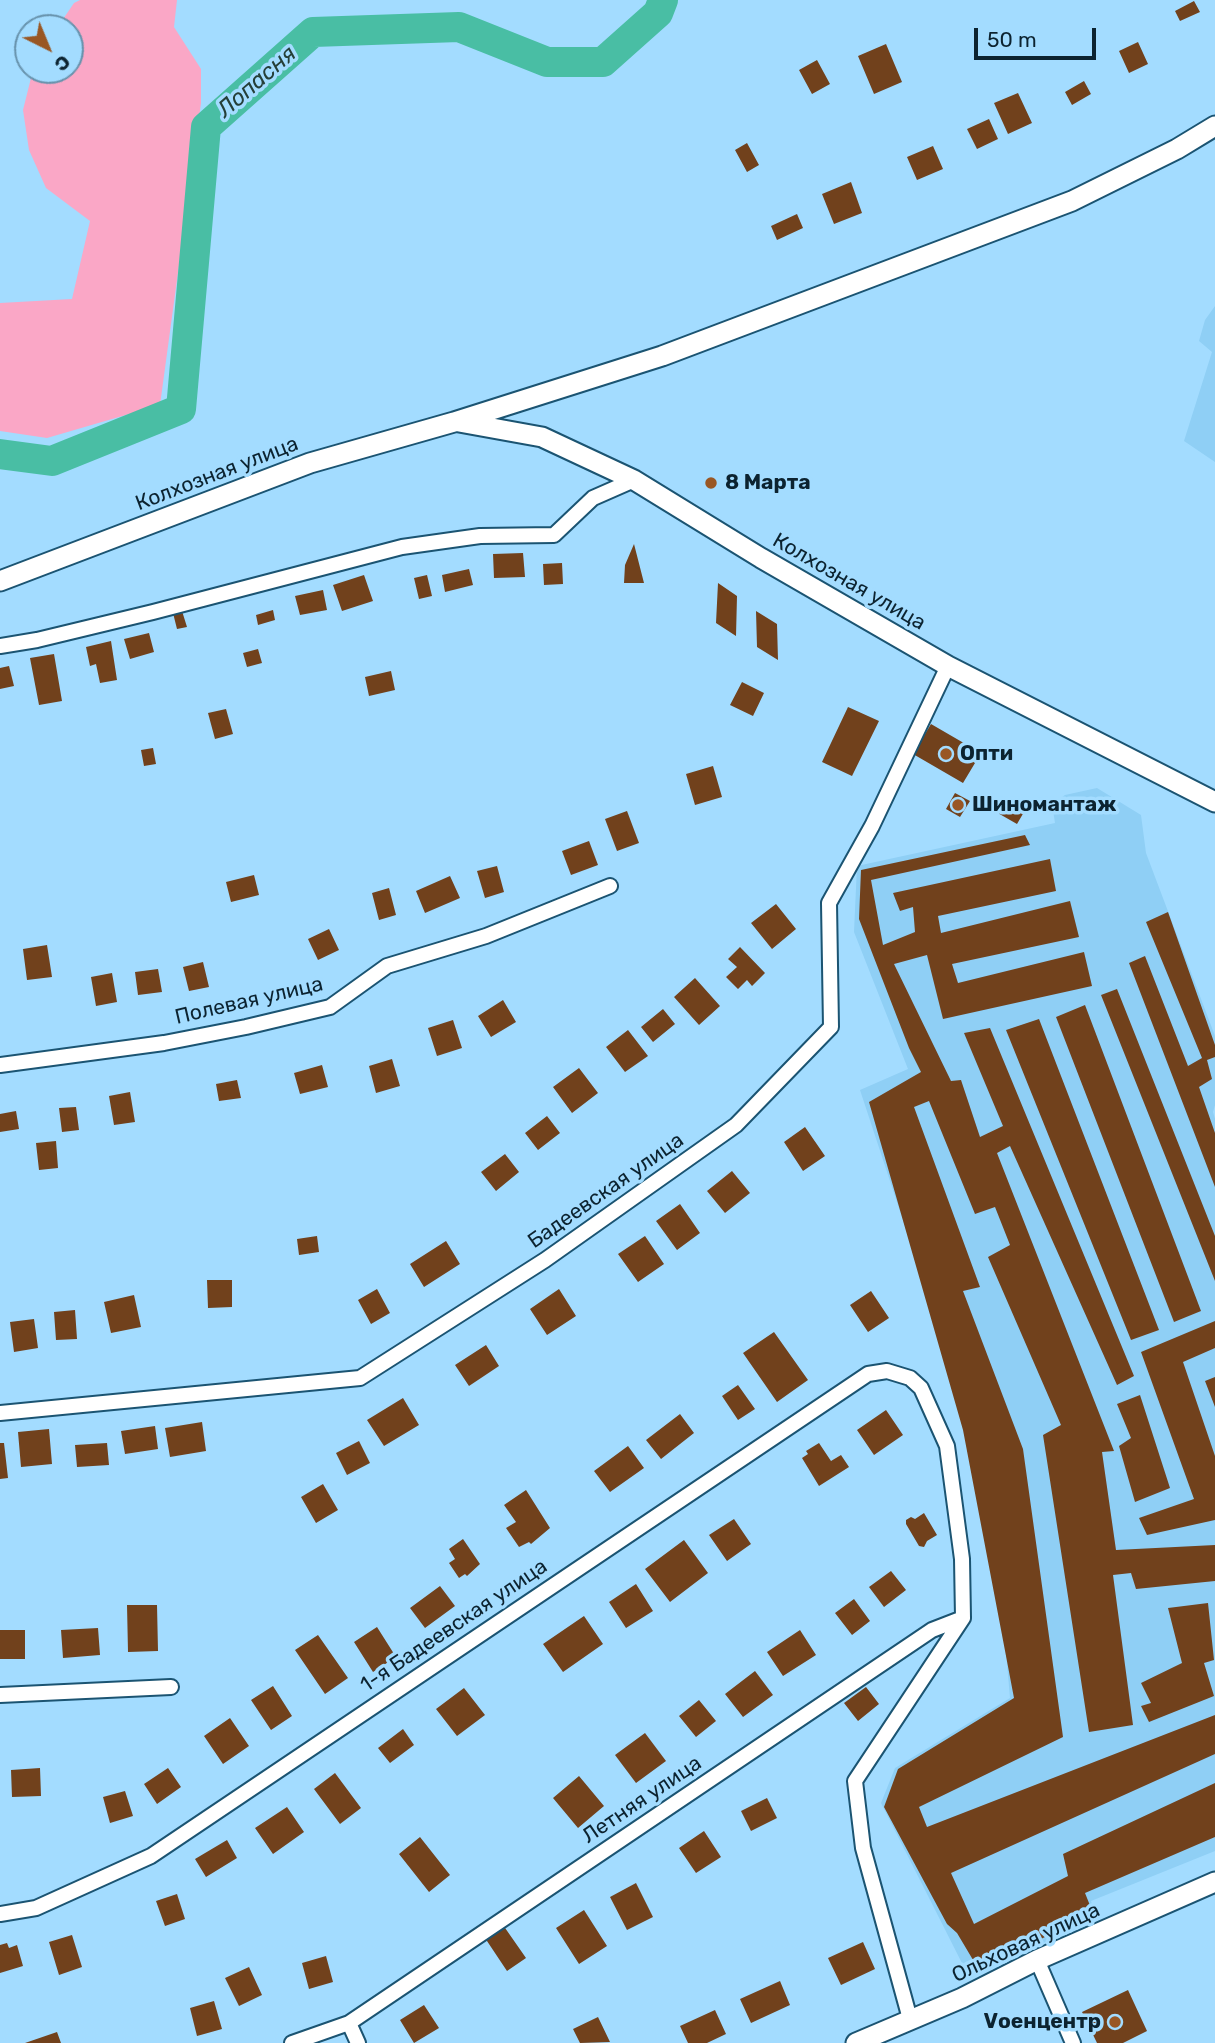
<!DOCTYPE html>
<html>
<head>
<meta charset="utf-8">
<style>
  body { margin:0 }
  #map { position:relative; width:1215px; height:2043px; overflow:hidden; background:#a3dcff; font-family:Rubik,sans-serif }
  canvas { display:block }
  .north { position:absolute; left:14px; top:14px; width:70px; height:70px; box-sizing:border-box; background:#a3dcff; border:2px solid #6792ac; border-radius:50%; rotate:137deg; font-size:19px; font-weight:700; line-height:28px; text-align:center; color:#0c2330 }
  .north::after { content:''; display:block; margin:auto; width:24px; height:32px; background:#995724; clip-path:polygon(50% 0,100% 100%,50% 72%,0 100%) }
  .scale { position:absolute; left:974px; top:28px; width:122px; height:32px; box-sizing:border-box; border:4px solid #0c2330; border-top:0; padding-left:9px; font-size:21px; line-height:24px; white-space:nowrap; color:#0c2330; -webkit-text-stroke:5px #a3dcff; paint-order:stroke }
</style>
</head>
<body>
<div id="map">
<canvas width="1215" height="2043"></canvas>
<div class="north">С</div>
<div class="scale">50 m</div>
</div>
<script>
const ctx = document.querySelector('canvas').getContext('2d');
ctx.lineJoin = 'round';
function fillPath(path, color) {
  ctx.fillStyle = color;
  ctx.fill(path, 'evenodd');
}
function poly(rows) {
  const path = new Path2D();
  for (const r of rows) {
    path.moveTo(r[0], r[1]);
    for (let i = 2; i < r.length; i += 2) path.lineTo(r[i], r[i + 1]);
  }
  return path;
}
function stroke(path, color, width, dash) {
  ctx.strokeStyle = color;
  ctx.lineWidth = width;
  ctx.lineCap = dash ? 'butt' : 'round';
  ctx.setLineDash(dash || []);
  ctx.stroke(path);
}
function write(font, color, halo, rows, align = 'center') {
  ctx.font = font + ' Rubik,sans-serif';
  ctx.lineWidth = 7;
  ctx.setLineDash([]);
  ctx.textBaseline = 'middle';
  ctx.strokeStyle = halo;
  ctx.fillStyle = color;
  for (const [text, x, y, turn = 0] of rows) {
    ctx.save();
    ctx.translate(x, y);
    ctx.rotate((+turn || 0) * Math.PI / 180);
    ctx.textAlign = isNaN(turn) ? turn : align;
    if (halo) ctx.strokeText(text, 0, 0);
    ctx.fillText(text, 0, 0);
    ctx.restore();
  }
}
fillPath(poly([
  [1215,306,1215,462,1184,441,1212,352,1199,341,1205,320],
  [1097,788,1141,815,1146,853,1215,1036,1215,1105,1213,1112,1215,1119,1215,1851,1091,1901,1097,1920,968,1975,881,1803,895,1768,1010,1698,999,1571,976,1442,860,1090,908,1069,854,932,857,866,1055,823,1052,804,1065,795]
]), '#8fcff5');
fillPath(poly([
  [80,0,177,0,174,27,201,69,201,103,160,405,47,438,0,431,0,303,72,299,90,221,46,188,29,150,23,110,33,70,70,70,70,28,57,28,74,3]
]), '#faa7c6');
stroke(poly([
  [0,454,52,461,181,409,206,127,313,32,459,27,547,62,603,62,658,13,663,0]
]), '#49bea4', 30);
fillPath(poly([
  [1194,1,1200,12,1180,21,1175,11],
  [1138,42,1148,64,1129,73,1119,51],
  [886,44,902,82,874,94,858,56],
  [817,60,830,84,812,94,799,70],
  [1084,81,1091,94,1072,105,1065,92],
  [1018,93,1032,123,1008,134,994,103],
  [989,119,998,139,977,149,967,129],
  [747,143,759,165,747,172,735,150],
  [933,146,943,169,917,180,907,157],
  [851,182,862,213,834,224,822,194],
  [797,214,803,228,777,240,771,226],
  [634,544,644,583,624,583,625,565],
  [523,553,525,577,494,578,493,554],
  [562,563,563,584,544,585,543,564],
  [469,569,473,585,445,592,442,575],
  [364,575,373,601,342,611,333,585],
  [427,575,432,596,419,599,414,578],
  [718,583,737,596,736,636,716,623],
  [323,590,327,610,300,615,295,596],
  [273,610,275,620,258,625,256,615],
  [182,611,187,627,177,629,173,613],
  [756,611,777,624,778,660,757,647],
  [149,633,154,652,130,659,124,639],
  [111,641,117,680,100,683,96,664,90,666,86,647],
  [258,649,262,663,247,667,243,653],
  [54,654,62,701,39,705,30,658],
  [9,666,14,686,0,689,0,668],
  [391,671,395,690,369,696,365,677],
  [742,682,764,693,753,716,730,705],
  [848,707,879,721,852,776,822,762],
  [226,709,233,734,215,739,208,713],
  [931,724,981,753,963,783,913,754],
  [153,748,156,764,144,766,141,750],
  [713,766,722,797,695,805,686,774],
  [955,793,970,801,960,817,946,809],
  [1003,800,1024,812,1017,824,996,812],
  [627,811,639,843,617,851,605,819],
  [1025,835,1030,845,871,880,883,945,915,932,913,907,900,911,893,893,1050,859,1056,891,938,916,941,933,1070,901,1079,937,952,964,958,983,1084,952,1092,986,943,1019,927,955,894,964,951,1081,961,1080,980,1137,1003,1126,964,1033,990,1028,1134,1376,1117,1385,1010,1146,997,1153,1114,1451,1102,1452,1116,1550,1215,1545,1215,1581,1136,1589,1131,1573,1113,1575,1133,1725,1089,1732,1043,1435,1061,1425,988,1257,1010,1245,995,1207,975,1214,929,1101,914,1107,980,1287,963,1291,1023,1449,1063,1737,919,1807,927,1827,1215,1715,1215,1754,951,1873,974,1924,1068,1876,1063,1854,1215,1783,1215,1837,1085,1893,1093,1913,979,1970,957,1933,947,1924,884,1807,898,1769,1014,1698,963,1430,869,1102,921,1072,909,1048,859,919,861,870],
  [589,841,598,865,571,875,562,851],
  [497,866,504,892,485,898,477,871],
  [254,875,259,895,231,902,226,882],
  [450,876,460,898,425,913,416,891],
  [389,888,396,915,379,920,372,893],
  [776,904,796,929,772,949,751,923],
  [1168,912,1215,1045,1215,1057,1207,1060,1212,1079,1199,1087,1215,1133,1215,1187,1129,963,1145,956,1188,1066,1202,1058,1146,922],
  [329,929,339,950,318,960,308,939],
  [47,945,52,977,27,980,23,949],
  [740,947,765,973,752,986,747,980,738,989,726,977,737,967,728,959],
  [203,962,209,987,189,991,183,967],
  [158,969,162,992,138,995,135,972],
  [112,973,117,1002,96,1006,91,977],
  [695,978,720,1006,699,1025,674,997],
  [1117,989,1215,1236,1215,1281,1101,995],
  [503,1000,516,1022,491,1037,478,1016],
  [1085,1005,1201,1311,1174,1322,1056,1017],
  [663,1009,675,1024,653,1042,641,1027],
  [1039,1019,1159,1330,1131,1340,1006,1030],
  [453,1020,462,1048,437,1056,428,1028],
  [628,1030,648,1056,625,1072,606,1047],
  [392,1059,400,1086,376,1093,369,1066],
  [322,1065,328,1087,300,1094,294,1073],
  [579,1068,598,1093,572,1113,553,1087],
  [237,1080,241,1098,219,1101,216,1084],
  [130,1092,135,1122,114,1125,109,1096],
  [76,1107,79,1130,62,1132,59,1108],
  [16,1111,19,1129,0,1132,0,1114],
  [547,1116,560,1133,538,1150,525,1133],
  [805,1127,825,1156,803,1171,784,1142],
  [56,1141,58,1168,39,1170,36,1143],
  [505,1154,519,1172,496,1191,481,1172],
  [732,1171,750,1193,725,1213,707,1191],
  [680,1204,700,1233,677,1250,656,1221],
  [317,1236,319,1252,299,1255,297,1239],
  [645,1236,664,1264,638,1282,618,1254],
  [446,1241,460,1264,424,1287,410,1264],
  [207,1280,232,1280,232,1307,208,1308],
  [377,1289,390,1313,371,1324,358,1300],
  [559,1289,576,1316,547,1335,530,1309],
  [871,1291,889,1318,868,1332,850,1305],
  [134,1295,141,1327,111,1333,104,1302],
  [75,1310,77,1339,56,1340,54,1312],
  [34,1319,38,1348,14,1352,10,1322],
  [1215,1321,1215,1348,1183,1362,1215,1456,1215,1520,1147,1535,1139,1518,1194,1499,1141,1352],
  [774,1332,808,1380,777,1402,743,1353],
  [486,1345,499,1366,469,1386,455,1365],
  [1215,1377,1215,1407,1205,1381],
  [738,1385,755,1409,738,1420,722,1396],
  [1140,1395,1170,1488,1135,1502,1119,1446,1131,1438,1117,1404],
  [403,1398,419,1425,384,1446,367,1420],
  [886,1410,903,1435,874,1455,857,1430],
  [680,1414,694,1433,661,1459,646,1440],
  [202,1422,206,1451,170,1457,165,1428],
  [155,1426,158,1449,125,1454,121,1431],
  [49,1429,52,1464,21,1467,18,1432],
  [359,1441,370,1463,347,1475,336,1453],
  [0,1443,4,1443,8,1478,0,1479],
  [107,1443,109,1465,77,1467,75,1445],
  [819,1443,831,1461,841,1455,849,1467,819,1486,802,1458,808,1454,806,1451],
  [628,1446,644,1468,610,1492,594,1471],
  [323,1484,338,1510,316,1523,301,1497],
  [526,1490,550,1528,531,1544,529,1542,519,1547,506,1528,516,1522,504,1505],
  [924,1513,937,1535,927,1541,924,1547,919,1546,906,1524,906,1520,911,1517,915,1519],
  [734,1519,751,1544,727,1561,709,1535],
  [463,1539,480,1564,467,1576,465,1574,459,1578,449,1563,455,1559,449,1549],
  [684,1540,708,1573,670,1602,645,1569],
  [891,1571,906,1590,884,1607,869,1587],
  [636,1584,653,1611,626,1628,609,1602],
  [440,1586,455,1606,425,1628,410,1608],
  [854,1599,870,1621,852,1635,835,1613],
  [1208,1603,1214,1660,1204,1663,1214,1696,1149,1722,1141,1706,1151,1703,1141,1683,1182,1663,1168,1608],
  [127,1605,157,1605,158,1651,128,1652],
  [584,1616,603,1644,563,1672,543,1644],
  [377,1627,396,1657,373,1672,354,1642],
  [98,1628,100,1655,63,1658,61,1630],
  [0,1630,25,1630,25,1659,0,1659],
  [800,1630,816,1655,783,1676,767,1652],
  [318,1635,348,1678,325,1694,295,1650],
  [755,1671,773,1695,743,1717,725,1694],
  [273,1686,292,1716,271,1730,251,1700],
  [866,1687,879,1704,858,1721,844,1703],
  [464,1688,485,1715,457,1736,436,1709],
  [699,1700,716,1721,696,1737,679,1716],
  [230,1718,249,1746,223,1764,204,1736],
  [403,1729,414,1745,390,1763,378,1748],
  [645,1733,666,1761,636,1783,615,1755],
  [40,1768,41,1796,12,1797,11,1770],
  [168,1768,181,1787,157,1804,144,1784],
  [335,1773,361,1808,340,1824,314,1789],
  [579,1776,604,1806,578,1828,553,1798],
  [125,1791,133,1816,110,1823,103,1797],
  [767,1798,777,1818,751,1831,741,1811],
  [287,1807,304,1832,273,1854,255,1828],
  [704,1831,721,1857,696,1873,679,1848],
  [420,1837,450,1875,429,1892,399,1854],
  [227,1840,237,1858,206,1877,195,1859],
  [636,1883,653,1917,627,1930,610,1897],
  [177,1894,185,1919,165,1926,156,1901],
  [584,1910,607,1946,579,1964,556,1928],
  [503,1925,526,1958,507,1971,485,1938],
  [72,1935,82,1967,59,1975,49,1942],
  [863,1942,875,1969,841,1985,828,1958],
  [7,1943,9,1948,17,1945,23,1966,0,1973,0,1945],
  [326,1956,333,1982,309,1989,302,1963],
  [249,1967,262,1995,239,2006,225,1978],
  [780,1981,790,2005,751,2023,740,1999],
  [1128,1990,1147,2031,1123,2043,1097,2043,1082,2012],
  [214,2001,222,2029,197,2036,190,2008],
  [424,2005,439,2028,414,2043,400,2020],
  [715,2010,726,2034,707,2043,688,2043,680,2026],
  [598,2017,610,2042,580,2043,573,2029],
  [57,2032,61,2043,25,2043]
]), '#71411c');
const street = poly([
  [0,646,37,640,153,612,402,547,480,536,554,535,593,498,634,480],
  [0,1065,164,1043,246,1027,330,1007,387,966,486,936,610,886],
  [0,1413,360,1378,545,1260,736,1125,831,1027,829,903,872,826,948,666],
  [0,1695,171,1687],
  [0,1914,36,1908,151,1856,868,1374,887,1371,910,1378,921,1388,947,1446,962,1559,963,1618,855,1781,863,1848,910,2019],
  [1037,1960,1073,2043],
  [292,2043,349,2023],
  [358,2043,349,2023,932,1630,963,1618]
]);
const secondary = poly([
  [459,422,542,437,634,480,761,558,948,666,1215,802],
  [0,581,310,463,454,422,662,356,1072,201,1177,149,1215,126],
  [856,2043,962,1998,1037,1960,1215,1882]
]);
stroke(street, '#1b5472', 18);
stroke(secondary, '#1b5472', 23);
stroke(street, '#fff', 14);
stroke(secondary, '#fff', 19);
for (const [x, y, r, color] of [
  [711,483,7,"#995724"],
  [946,754,7,"#995724"],
  [958,805,7,"#995724"],
  [1115,2022,7,"#995724"]
]) {
  const dot = new Path2D();
  dot.arc(x, y, r, 0, 2 * Math.PI);
  ctx.fillStyle = color;
  ctx.fill(dot);
  stroke(dot, '#a3dcff', 2.5);
}
write('21px', '#0c2330', '#a3dcff', [
  ["Колхозная улица",217,474,-21],
  ["Колхозная улица",849,582,30],
  ["Полевая улица",249,1001,-13],
  ["Бадеевская улица",606,1191,-35],
  ["1-я Бадеевская улица",454,1626,-34],
  ["Летняя улица",642,1800,-34],
  ["Ольховая улица",1026,1943,-25]
]);
write('bold 21px', '#0c2330', '#a3dcff', [
  ["8 Марта",725,483],
  ["Опти",960,754],
  ["Шиномантаж",972,805],
  ["Vоенцентр",1101,2022,"right"]
], 'left');
write('italic 23px', '#253f38', '#a3dcff', [
  ["Лопасня",257,82,-41]
]);
</script>
</body>
</html>
